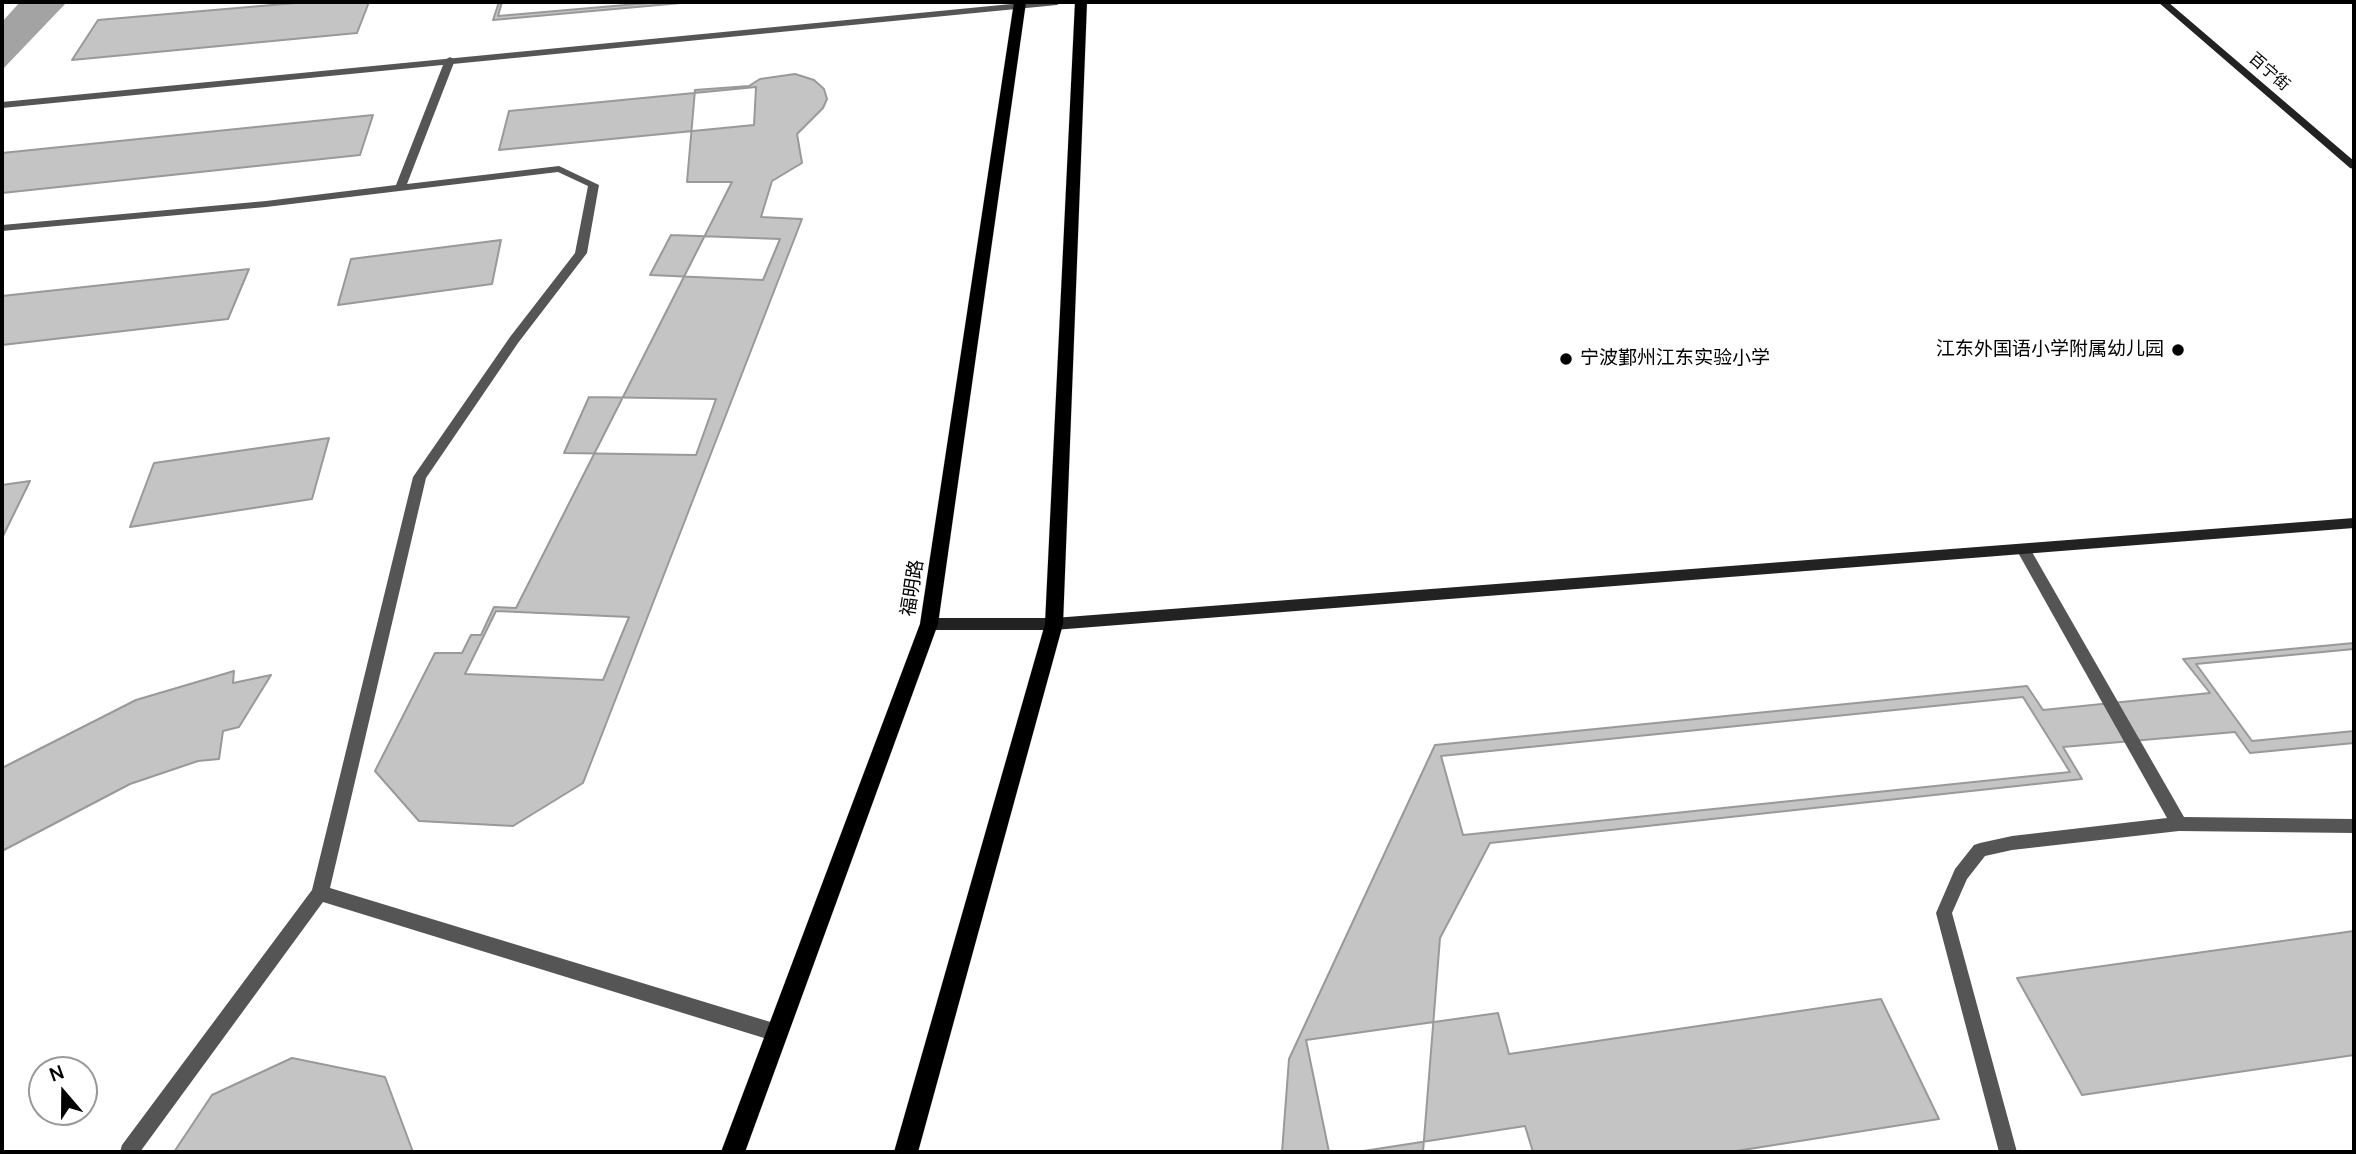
<!DOCTYPE html>
<html>
<head>
<meta charset="utf-8">
<style>
  body { margin:0 }
  #map { position:relative; width:2356px; height:1154px; overflow:hidden; background:#fff; font-family:Manrope,sans-serif }
  canvas { display:block }
  .frame { position:absolute; inset:0; border:4px solid #000; pointer-events:none }
  .north { position:absolute; left:28px; top:1056px; width:70px; height:70px; box-sizing:border-box; background:#fff; border:2px solid #999; border-radius:50%; rotate:340deg; font-size:19px; font-weight:700; line-height:28px; text-align:center; color:#000 }
  .north::after { content:''; display:block; margin:auto; width:24px; height:32px; background:#000; clip-path:polygon(50% 0,100% 100%,50% 72%,0 100%) }
</style>
</head>
<body>
<div id="map">
<canvas width="2356" height="1154"></canvas>
<div class="frame"></div>
<div class="north">N</div>
</div>
<script>
const ctx = document.querySelector('canvas').getContext('2d');
ctx.lineJoin = 'round';
function fillPath(path, color) {
  ctx.fillStyle = color;
  ctx.fill(path, 'evenodd');
}
function poly(rows) {
  const path = new Path2D();
  for (const r of rows) {
    path.moveTo(r[0], r[1]);
    for (let i = 2; i < r.length; i += 2) path.lineTo(r[i], r[i + 1]);
  }
  return path;
}
function stroke(path, color, width, dash) {
  ctx.strokeStyle = color;
  ctx.lineWidth = width;
  ctx.lineCap = dash ? 'butt' : 'round';
  ctx.setLineDash(dash || []);
  ctx.stroke(path);
}
function write(font, color, halo, rows, align = 'center') {
  ctx.font = font + ' Manrope,"Noto Sans SC",sans-serif';
  ctx.lineWidth = 7;
  ctx.setLineDash([]);
  ctx.textBaseline = 'middle';
  ctx.strokeStyle = halo;
  ctx.fillStyle = color;
  for (const [text, x, y, turn = 0] of rows) {
    ctx.save();
    ctx.translate(x, y);
    ctx.rotate((+turn || 0) * Math.PI / 180);
    ctx.textAlign = isNaN(turn) ? turn : align;
    if (halo) ctx.strokeText(text, 0, 0);
    ctx.fillText(text, 0, 0);
    ctx.restore();
  }
}
fillPath(poly([
  [20,2,67,2,2,70,2,22]
]), '#a3a3a3');
const building = poly([
  [307,2,369,2,357,33,72,60,98,20,307,2],
  [499,2,692,2,493,20,499,2],
  [502,2,660,2,498,16,502,2],
  [795,74,814,80,824,89,827,99,823,108,797,134,802,163,772,181,761,217,802,219,583,783,513,826,419,821,375,771,435,653,462,653,471,635,481,635,494,607,516,608,732,182,687,182,695,90,749,86,760,79,795,74],
  [756,87,754,125,499,150,509,111,756,87],
  [373,115,360,155,2,193,2,153,373,115],
  [671,235,780,239,763,280,650,275,671,235],
  [501,240,492,284,338,305,351,259,501,240],
  [249,269,228,319,2,345,2,296,249,269],
  [589,397,716,399,696,455,564,453,589,397],
  [329,438,312,499,130,527,154,463,329,438],
  [30,481,3,536,2,536,2,485,30,481],
  [496,611,629,617,603,680,465,674,496,611],
  [2354,643,2354,743,2250,753,2235,732,2063,747,2082,779,1490,843,1440,938,1423,1152,1282,1152,1289,1059,1435,745,2027,686,2043,710,2210,693,2183,659,2354,643],
  [2354,649,2354,731,2252,741,2196,664,2354,649],
  [234,671,233,683,271,675,239,727,223,731,219,759,198,761,130,784,2,851,2,768,136,700,234,671],
  [2023,697,2070,772,1463,835,1441,756,2023,697],
  [2354,931,2354,1055,2082,1095,2017,978,2354,931],
  [1881,999,1939,1119,1730,1152,1533,1152,1525,1126,1357,1152,1329,1152,1306,1040,1498,1013,1509,1054,1881,999],
  [292,1058,385,1077,413,1152,174,1152,212,1095,292,1058]
]);
fillPath(building, '#c4c4c4');
stroke(building, '#999', 2);
const primary = poly([
  [1014,2,1026,2,938,624,745,1152,721,1152,920,624,1014,2],
  [1075,2,1087,2,1063,624,918,1152,894,1152,1045,624,1075,2]
]);
stroke(primary, '#dbdbdb', 1);
fillPath(poly([
  [450,57,455,60,407,184,559,166,599,185,587,253,518,343,426,478,330,888,777,1024,783,1027,786,1033,783,1039,777,1042,323,902,140,1152,120,1152,122,1145,312,890,413,477,510,337,575,253,588,186,558,172,266,207,2,231,2,225,266,201,396,185,445,60,450,57],
  [2023,544,2028,545,2184,817,2354,819,2354,833,2179,831,2012,850,1985,856,1967,879,1952,913,2017,1152,1999,1152,1936,913,1955,869,1974,845,1980,843,2012,836,2167,818,2016,549,2023,544]
]), '#555');
fillPath(poly([
  [1032,2,1062,2,1057,5,2,108,2,102,1032,2]
]), '#555');
fillPath(poly([
  [2158,2,2168,2,2354,161,2354,169,2350,168,2158,2],
  [2354,518,2354,528,1054,630,929,630,924,628,922,624,924,620,929,618,1054,618,2354,518]
]), '#222');
fillPath(primary, '#000');
for (const [x, y, r, color] of [
  [2178,350,7,"#000"],
  [1566,359,7,"#000"]
]) {
  const dot = new Path2D();
  dot.arc(x, y, r, 0, 2 * Math.PI);
  ctx.fillStyle = color;
  ctx.fill(dot);
  stroke(dot, '#fff', 2.5);
}
write('16px', '#000', '#fff', [
  ["百宁街",2269,72,41]
]);
write('19px', '#000', '#fff', [
  ["江东外国语小学附属幼儿园",2164,350],
  ["宁波鄞州江东实验小学",1580,359,"left"]
], 'right');
write('19px', '#000', '#fff', [
  ["福明路",913,588,-81]
]);
</script>
</body>
</html>
